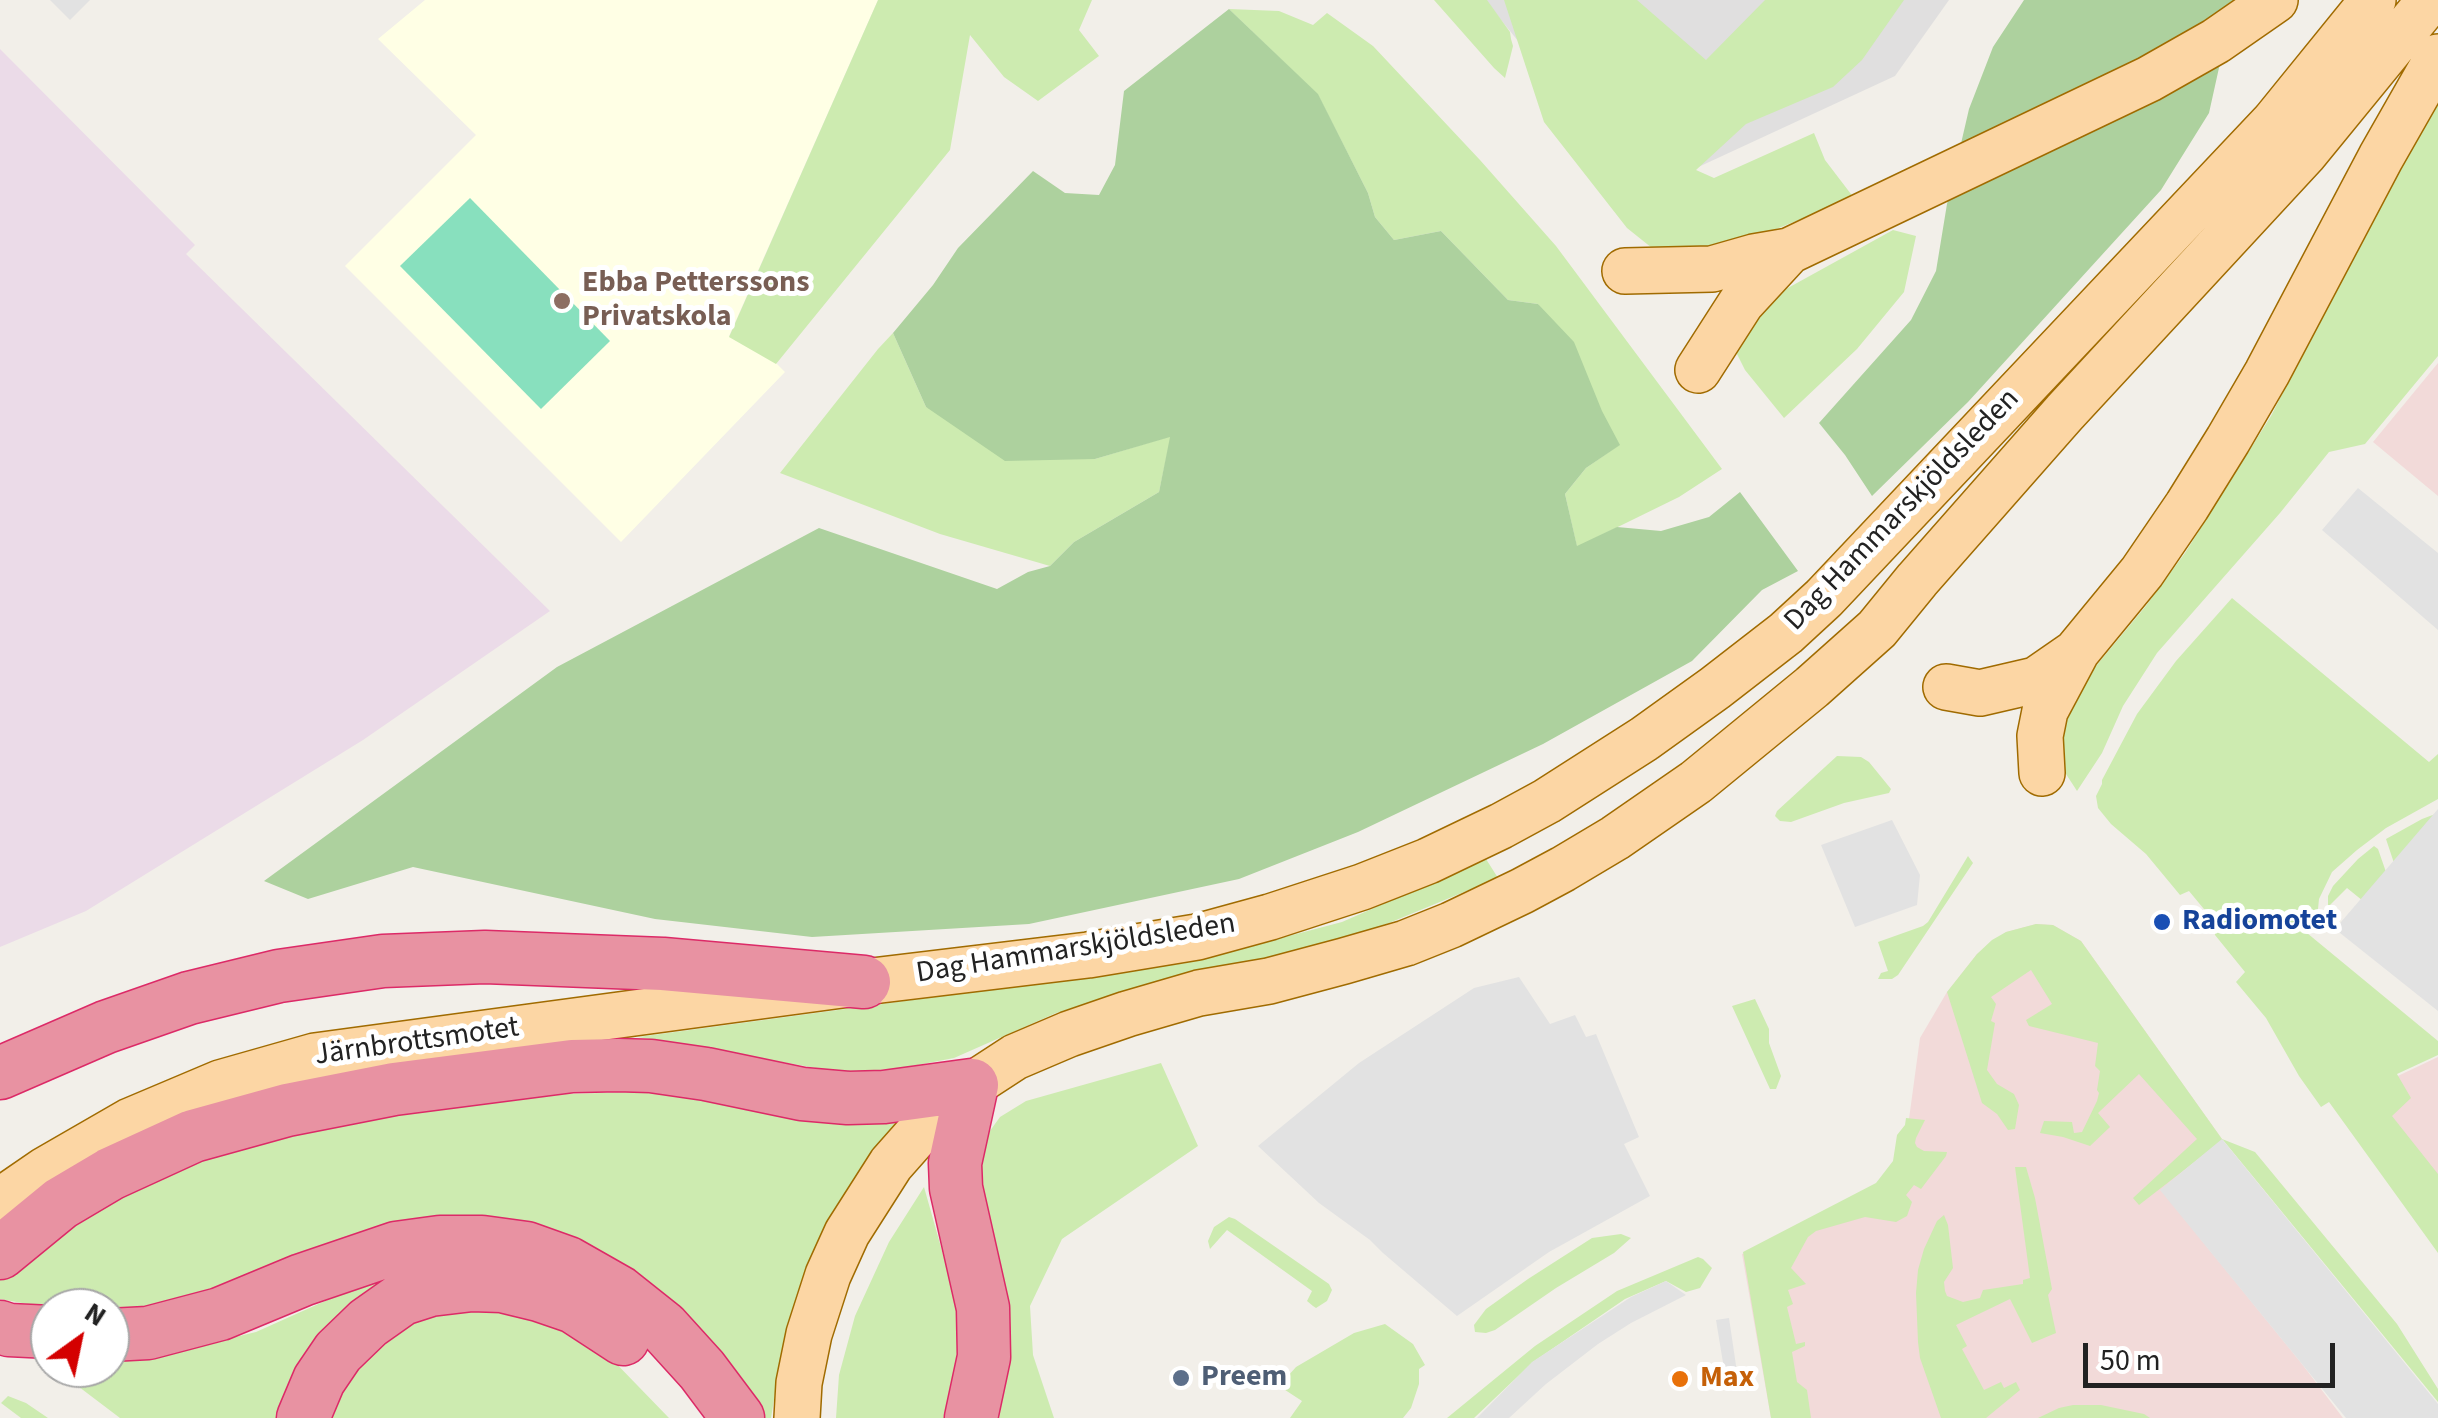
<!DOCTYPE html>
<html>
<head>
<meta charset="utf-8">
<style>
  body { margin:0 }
  #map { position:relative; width:2438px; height:1418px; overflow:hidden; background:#f2efe9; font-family:"Source Sans 3",sans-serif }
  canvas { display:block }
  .north { position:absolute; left:30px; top:1288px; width:100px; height:100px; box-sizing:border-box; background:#fff; border:2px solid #a7a7a7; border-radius:50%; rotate:33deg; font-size:28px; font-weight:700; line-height:40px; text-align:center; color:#222 }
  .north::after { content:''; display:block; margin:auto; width:35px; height:45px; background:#d40000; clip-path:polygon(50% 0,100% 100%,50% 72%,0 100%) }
  .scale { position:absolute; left:2083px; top:1343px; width:252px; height:45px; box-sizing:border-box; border:5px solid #222; border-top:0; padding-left:12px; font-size:30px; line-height:35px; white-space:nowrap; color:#222; -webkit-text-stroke:8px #fff; paint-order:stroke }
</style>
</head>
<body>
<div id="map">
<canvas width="2438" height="1418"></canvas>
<div class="north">N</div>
<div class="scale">50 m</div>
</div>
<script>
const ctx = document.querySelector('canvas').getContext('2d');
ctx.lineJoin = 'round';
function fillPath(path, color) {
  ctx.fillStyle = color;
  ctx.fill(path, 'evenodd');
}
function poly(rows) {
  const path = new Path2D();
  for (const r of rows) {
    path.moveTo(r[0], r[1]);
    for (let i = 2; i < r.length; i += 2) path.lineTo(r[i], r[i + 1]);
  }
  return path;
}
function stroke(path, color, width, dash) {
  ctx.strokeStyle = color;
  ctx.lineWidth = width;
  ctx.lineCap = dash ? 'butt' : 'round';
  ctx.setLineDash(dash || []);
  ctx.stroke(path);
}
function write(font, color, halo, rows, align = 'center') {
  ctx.font = font + ' "Source Sans 3",sans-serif';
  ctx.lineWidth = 10;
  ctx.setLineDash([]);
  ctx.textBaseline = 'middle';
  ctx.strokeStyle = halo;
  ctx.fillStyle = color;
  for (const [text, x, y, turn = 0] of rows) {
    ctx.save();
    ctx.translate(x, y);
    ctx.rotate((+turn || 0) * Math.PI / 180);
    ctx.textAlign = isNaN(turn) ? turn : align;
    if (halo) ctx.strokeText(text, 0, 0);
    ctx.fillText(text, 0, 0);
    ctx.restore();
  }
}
fillPath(poly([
  [1485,0,1949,0,1895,76,1653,188,1539,67]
]), '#e0dfdf');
fillPath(poly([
  [2438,363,2438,496,2373,442],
  [2036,924,2053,925,2081,941,2222,1139,2161,1190,2302,1364,2343,1418,1771,1418,1742,1254,1873,1199,1900,1185,1920,1038,1947,992,1977,954,2006,932],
  [2438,1057,2438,1208,2347,1100]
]), '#f2dad9');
fillPath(poly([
  [0,49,195,245,186,254,550,611,363,740,86,911,0,947]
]), '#ebdbe8');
fillPath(poly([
  [425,0,878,0,729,336,776,363,785,372,621,542,345,266,476,135,378,39]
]), '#ffffe5');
fillPath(poly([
  [878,0,1092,0,1079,30,1099,56,1038,101,1004,77,970,35,950,150,776,364,729,337],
  [1434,0,1487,0,1510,32,1511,39,1513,46,1505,78,1494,68],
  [1504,0,1637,0,1706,60,1765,0,1904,0,1862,60,1833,87,1746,124,1696,170,1714,178,1814,133,1825,160,1854,198,1741,243,1688,258,1652,248,1627,228,1544,122],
  [1229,9,1279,11,1313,25,1327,13,1373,46,1480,160,1556,246,1722,469,1679,497,1577,547,1565,494,1586,468,1619,445,1538,304,1508,300,1441,231,1394,240,1375,217,1368,193,1318,95],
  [2438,99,2438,356,2365,444,2329,452,2280,513,2157,653,2123,706,2102,753,2077,791,2066,774,2061,758,2064,719,2076,690,2145,607,2185,553,2271,416,2399,164],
  [1893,230,1916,236,1904,292,1857,349,1784,418,1745,370,1736,352,1743,327,1777,294],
  [893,333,926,407,1095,459,1171,436,1159,492,1074,542,1050,566,940,534,780,473,878,349],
  [2232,598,2429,762,2438,754,2438,799,2386,828,2357,850,2332,872,2319,899,2318,909,2322,915,2307,933,2438,1041,2438,1055,2397,1074,2411,1098,2392,1116,2438,1174,2438,1253,2329,1102,2321,1107,2299,1076,2266,1018,2236,982,2245,972,2215,935,2213,920,2189,891,2180,895,2146,854,2111,824,2098,808,2096,796,2102,784,2102,780,2137,714,2176,661],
  [1837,756,1861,757,1869,762,1891,789,1889,793,1844,803,1791,822,1780,821,1775,816,1777,811],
  [2438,813,2394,863,2386,839,2422,819],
  [2374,846,2378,849,2386,872,2368,905,2347,888,2328,907,2328,896,2333,886,2358,859],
  [1968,856,1973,863,1898,975,1892,979,1878,979,1881,973,1888,971,1878,942,1923,926,1928,922],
  [1486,859,1498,878,1355,937,1133,989,1056,1013,954,1058,902,1068,845,1073,638,1037,1186,963,1342,922],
  [2036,924,2053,925,2081,941,2222,1139,2255,1152,2397,1324,2438,1389,2438,1402,2223,1140,2139,1205,2133,1198,2197,1139,2139,1074,2098,1113,2110,1127,2090,1146,2063,1137,2040,1133,2044,1121,2072,1122,2074,1133,2082,1132,2097,1101,2099,1093,2097,1090,2100,1071,2095,1066,2098,1043,2029,1026,2026,1020,2052,1004,2031,970,1991,997,1996,1004,1991,1021,1995,1023,1987,1070,1997,1084,2014,1094,2019,1105,2015,1129,2008,1130,1997,1114,1982,1103,1947,992,1977,954,1992,940,2006,932],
  [1755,999,1769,1029,1769,1043,1781,1076,1776,1089,1770,1089,1732,1006],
  [1161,1063,1198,1146,1062,1239,1030,1306,1033,1355,1054,1418,996,1418,977,1171,982,1142,1000,1117,1026,1101],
  [638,1092,703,1099,824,1123,899,1119,865,1161,824,1228,798,1291,782,1351,771,1418,761,1418,664,1297,603,1252,544,1228,197,1302,110,1314,110,1308,50,1308,0,1299,0,1227,58,1227,195,1156,369,1119,565,1094],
  [1906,1118,1925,1120,1916,1138,1915,1143,1917,1147,1924,1151,1947,1152,1946,1156,1921,1189,1914,1185,1906,1195,1912,1202,1907,1216,1896,1222,1865,1217,1816,1231,1808,1237,1791,1268,1806,1284,1788,1290,1793,1304,1787,1307,1796,1344,1805,1342,1805,1346,1792,1352,1797,1382,1807,1390,1811,1418,1771,1418,1743,1252,1876,1183,1893,1161,1897,1135,1905,1125],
  [2015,1167,2026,1167,2035,1198,2052,1289,2048,1295,2056,1333,2032,1343,2010,1299,1956,1325,1967,1346,1962,1349,1984,1390,2001,1382,2004,1388,2016,1382,2020,1390,1986,1418,1941,1418,1920,1358,1918,1342,1916,1293,1918,1270,1924,1249,1937,1221,1944,1215,1948,1225,1953,1268,1944,1282,1945,1291,1947,1296,1963,1302,1980,1298,1983,1290,2023,1284,2023,1280,2030,1278],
  [924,1187,955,1297,961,1351,947,1418,836,1418,839,1375,855,1316,889,1242],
  [1229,1217,1235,1219,1329,1284,1332,1290,1327,1301,1316,1308,1313,1306,1307,1301,1312,1291,1227,1230,1210,1249,1208,1241,1214,1227],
  [1621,1234,1631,1238,1614,1253,1556,1288,1495,1330,1486,1333,1475,1332,1474,1325,1486,1309,1528,1279,1592,1238],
  [1698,1257,1703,1259,1712,1268,1700,1288,1686,1292,1666,1281,1625,1299,1533,1362,1474,1418,1447,1418,1535,1346,1617,1291],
  [435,1270,282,1418,120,1418,54,1368,110,1368,110,1359,152,1357,256,1332,392,1271],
  [488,1306,543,1316,606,1353,669,1418,325,1418,352,1371,385,1339,432,1313],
  [1385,1324,1413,1344,1425,1365,1419,1369,1419,1384,1411,1408,1403,1418,1290,1418,1302,1401,1279,1386,1296,1367,1354,1333],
  [8,1396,26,1403,48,1418,21,1418,1,1403],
  [2073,1405,2101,1405,2144,1414,2150,1418,2038,1418,2059,1408]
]), '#cdebb0');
fillPath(poly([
  [2024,0,2234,0,2209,113,2161,190,1968,402,1872,496,1845,455,1819,423,1911,320,1936,271,1947,204,1969,109,1993,47],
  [1229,9,1318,94,1368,193,1375,217,1394,240,1441,231,1508,300,1538,304,1574,342,1602,411,1620,445,1586,468,1565,494,1577,546,1617,527,1661,531,1709,517,1740,492,1798,571,1762,590,1692,661,1543,744,1358,832,1239,879,1029,924,812,937,655,919,413,867,308,899,264,881,557,667,819,528,997,589,1028,572,1050,566,1074,542,1159,492,1170,437,1095,459,1005,461,926,407,893,333,933,285,958,248,1033,171,1065,193,1099,195,1115,165,1124,91]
]), '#add19e');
fillPath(poly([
  [470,198,610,341,541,409,400,266]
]), '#88e0be');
fillPath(poly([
  [50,0,90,0,70,20],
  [2358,488,2438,553,2438,630,2322,530],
  [2438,809,2438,1011,2335,929],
  [1892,820,1920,875,1917,905,1855,927,1821,845],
  [1519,977,1550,1024,1575,1015,1586,1037,1596,1034,1639,1137,1624,1144,1650,1196,1549,1252,1457,1316,1383,1253,1370,1240,1319,1203,1258,1146,1359,1063,1474,988],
  [2222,1139,2438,1404,2438,1418,2346,1418,2160,1190],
  [1666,1281,1686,1295,1631,1323,1598,1344,1546,1384,1509,1418,1477,1418,1532,1362,1631,1297],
  [1729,1318,1738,1379,1726,1381,1716,1320]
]), '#e2e2e2');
const primary = poly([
  [1625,271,1712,269,1754,257,1789,251,2149,79,2216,41,2275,0],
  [1698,370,1741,303,1789,251],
  [1946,687,1980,693,2036,680,2075,653],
  [2042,773,2040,736,2045,711,2077,651,2142,572,2187,506,2228,440,2267,373,2381,157,2438,57],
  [0,1201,45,1170,130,1121,220,1083,315,1056,864,982,1088,955,1197,937,1270,917,1362,887,1428,861,1501,826,1547,801,1644,739,1715,688,1786,633,1824,598,2274,122,2373,0],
  [797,1418,799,1383,809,1334,828,1275,847,1233,891,1164,922,1129,972,1085,1015,1057,1069,1034,1127,1014,1199,993,1269,981,1344,961,1406,943,1451,925,1522,891,1563,869,1615,838,1696,782,1812,687,1877,629,1917,580,2065,412,2304,154,2430,0]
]);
const highway = poly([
  [0,1073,106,1027,189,998,279,976,383,961,485,957,663,964,864,982],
  [0,1253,61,1203,110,1174,193,1136,287,1110,394,1089,572,1066,618,1065,651,1066,706,1074,802,1094,848,1098,884,1097,972,1085,955,1163,956,1188,983,1308,984,1357,971,1418],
  [0,1327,9,1330,50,1332],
  [110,1335,148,1333,220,1314,302,1280,396,1248,440,1242,482,1242,526,1248,568,1263,619,1292,663,1327,702,1370,738,1418],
  [303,1418,319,1380,338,1352,368,1323,402,1299,430,1290,472,1285,502,1286,539,1295,574,1307,623,1339]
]);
stroke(primary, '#a06b00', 48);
stroke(highway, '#dc2a67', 55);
stroke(primary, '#fcd6a4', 45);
stroke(highway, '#e892a2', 52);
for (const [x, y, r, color] of [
  [562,301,10,"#8d6e63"],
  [2162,922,10,"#1a4fb4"],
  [1181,1378,10,"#5c6f8a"],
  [1680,1379,10,"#e8710a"]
]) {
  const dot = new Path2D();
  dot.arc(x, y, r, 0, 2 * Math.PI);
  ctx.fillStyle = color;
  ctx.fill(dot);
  stroke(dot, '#fff', 4);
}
write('bold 30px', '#785e54', '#fff', [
  ["Ebba Petterssons",582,284],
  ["Privatskola",582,318]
], 'left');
write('30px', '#222', '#fff', [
  ["Dag Hammarskjöldsleden",1903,511,-46],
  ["Dag Hammarskjöldsleden",1076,950,-9],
  ["Järnbrottsmotet",417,1043,-8]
]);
write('bold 30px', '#164399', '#fff', [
  ["Radiomotet",2182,922]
], 'left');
write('bold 30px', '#4e5e75', '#fff', [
  ["Preem",1201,1378]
], 'left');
write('bold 30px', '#c56008', '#fff', [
  ["Max",1700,1379]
], 'left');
</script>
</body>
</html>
